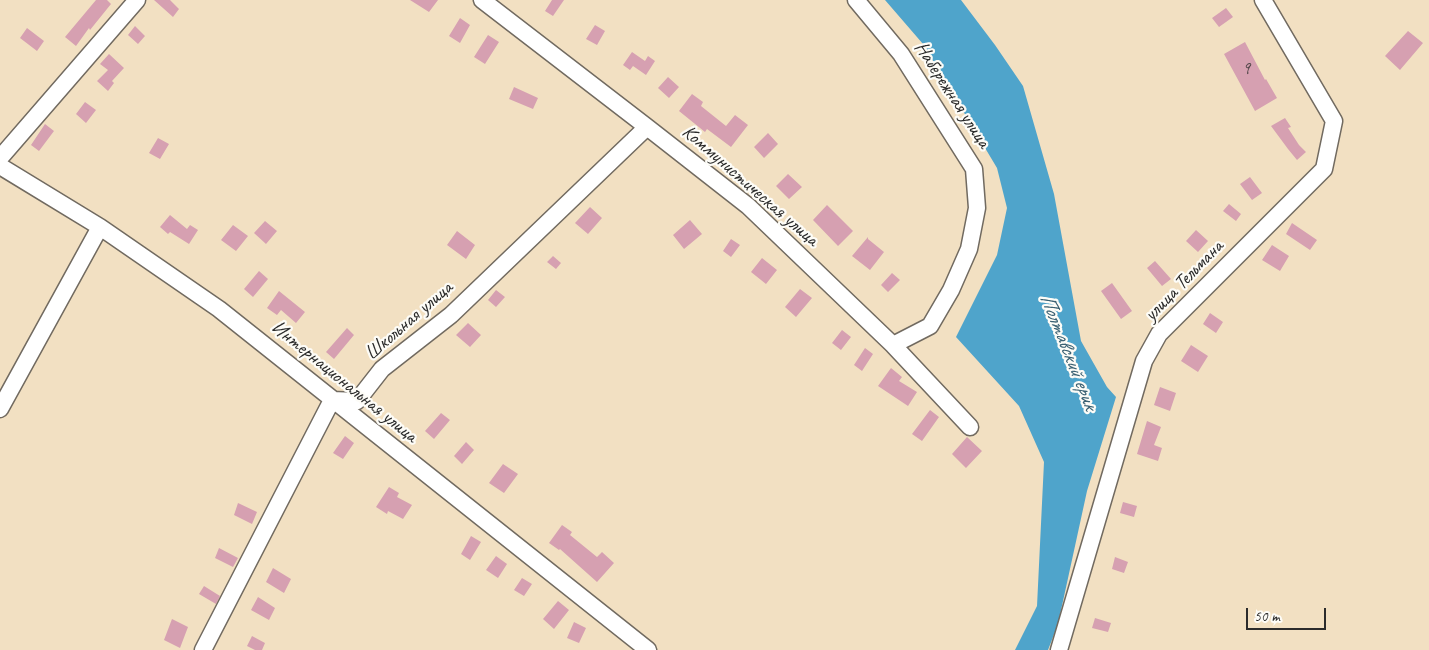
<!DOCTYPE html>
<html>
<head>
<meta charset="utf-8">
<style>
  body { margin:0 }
  #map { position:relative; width:1429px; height:650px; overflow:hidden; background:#f2e0c2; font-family:Caveat,sans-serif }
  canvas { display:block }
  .scale { position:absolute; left:1246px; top:608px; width:80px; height:22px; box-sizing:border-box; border:2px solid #2b2b2b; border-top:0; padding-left:6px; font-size:15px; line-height:18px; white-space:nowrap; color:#2b2b2b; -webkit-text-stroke:4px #fdfcf7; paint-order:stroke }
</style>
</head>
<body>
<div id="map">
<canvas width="1429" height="650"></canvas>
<div class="scale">50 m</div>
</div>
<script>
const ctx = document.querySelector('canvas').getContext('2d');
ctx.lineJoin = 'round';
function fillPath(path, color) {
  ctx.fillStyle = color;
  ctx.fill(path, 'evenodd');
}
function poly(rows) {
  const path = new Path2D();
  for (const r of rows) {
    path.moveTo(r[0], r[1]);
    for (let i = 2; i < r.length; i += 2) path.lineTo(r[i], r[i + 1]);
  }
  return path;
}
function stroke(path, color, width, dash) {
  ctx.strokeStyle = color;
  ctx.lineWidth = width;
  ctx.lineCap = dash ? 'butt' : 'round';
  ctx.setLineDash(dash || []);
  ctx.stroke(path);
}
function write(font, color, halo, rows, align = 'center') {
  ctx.font = font + ' Caveat,sans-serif';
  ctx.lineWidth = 4.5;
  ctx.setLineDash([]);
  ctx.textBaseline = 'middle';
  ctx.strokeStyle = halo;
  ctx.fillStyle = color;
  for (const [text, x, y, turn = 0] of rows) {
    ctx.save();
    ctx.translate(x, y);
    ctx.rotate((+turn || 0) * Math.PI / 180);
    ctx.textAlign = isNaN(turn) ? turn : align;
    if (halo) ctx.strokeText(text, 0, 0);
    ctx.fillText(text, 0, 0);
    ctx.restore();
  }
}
fillPath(poly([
  [885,0,961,0,995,45,1023,86,1054,194,1081,341,1107,387,1116,397,1087,491,1058,624,1048,650,1015,650,1037,606,1044,462,1019,406,956,337,997,255,1007,208,997,168,923,44]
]), '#4fa4cb');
fillPath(poly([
  [96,0,107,0,111,4,90,30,89,28,76,46,65,37],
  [154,0,170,0,179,9,173,17],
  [410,0,438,0,429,12],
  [552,0,564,0,553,16,545,11],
  [1226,8,1233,17,1219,27,1212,18],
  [460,18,470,25,460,43,449,36],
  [595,25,605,31,597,45,586,39],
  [135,26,145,36,138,44,128,35],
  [27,28,44,41,37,51,20,38],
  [1408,31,1423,43,1400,70,1385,56],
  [488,35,499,42,485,64,474,57],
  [1245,42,1265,80,1266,79,1277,98,1255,111,1224,54],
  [632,52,645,61,648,56,655,61,646,75,633,66,630,70,623,65],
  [109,54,124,68,112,81,114,83,108,91,97,81,108,70,100,64],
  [668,77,679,87,669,98,658,88],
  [514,87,538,98,533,109,509,99],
  [692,94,703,102,701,106,726,126,735,115,748,125,731,147,707,129,705,132,679,111],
  [85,102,96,110,86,123,76,114],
  [1285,118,1291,127,1288,128,1299,145,1306,152,1297,160,1288,149,1271,126],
  [45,124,54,131,39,151,31,145],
  [768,133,778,144,764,158,754,147],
  [158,138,169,144,160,159,149,153],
  [788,174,802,187,789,199,776,186],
  [1250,177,1262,193,1252,200,1240,184],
  [1229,204,1241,214,1236,221,1223,211],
  [827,205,853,231,838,246,813,220],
  [590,207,602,218,588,234,575,223],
  [170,215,187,229,190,225,198,230,189,244,170,232,168,234,160,227],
  [690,220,702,234,684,249,673,235],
  [265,221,277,231,266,244,254,233],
  [1292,223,1317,240,1310,250,1286,234],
  [233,225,248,236,236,251,221,240],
  [1196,230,1208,241,1198,252,1186,241],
  [457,231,475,245,466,259,447,245],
  [868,237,868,239,884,252,870,270,852,256],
  [731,239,740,245,731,257,723,251],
  [1272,245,1289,256,1280,271,1262,260],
  [553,256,561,263,556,269,547,262],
  [762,258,777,270,766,284,751,272],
  [1155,261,1171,279,1162,286,1147,268],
  [259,271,268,279,253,297,244,289],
  [892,273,900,280,888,292,881,285],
  [1112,283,1132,311,1121,319,1101,291],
  [800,289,812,298,796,317,785,307],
  [496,290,505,297,496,307,488,300],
  [279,291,305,312,296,323,281,310,277,315,267,308],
  [1210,313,1223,322,1216,333,1203,324],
  [468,323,481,335,470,347,456,335],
  [347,328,354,335,334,359,326,352],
  [842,330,851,337,841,350,832,343],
  [1191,345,1208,356,1198,372,1181,361],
  [865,348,873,354,862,371,854,365],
  [891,368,902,377,899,381,917,392,908,406,878,386],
  [1160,387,1176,393,1170,411,1154,405],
  [930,410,939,417,922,441,912,434],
  [441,413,450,420,434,439,425,431],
  [1147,421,1161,427,1154,445,1162,448,1158,461,1137,454],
  [345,436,354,443,343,459,333,453],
  [967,437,982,451,966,468,952,454],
  [466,442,474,450,462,464,454,456],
  [503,464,518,474,504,493,489,483],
  [389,487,399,493,397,497,412,505,403,519,388,511,387,514,376,507],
  [1123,502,1137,506,1134,517,1120,513],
  [238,503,257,512,252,524,234,515],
  [562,525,572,532,570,535,597,557,602,552,614,563,597,582,560,549,559,550,549,543],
  [471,536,481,542,470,560,461,554],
  [219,548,238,558,233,567,215,558],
  [496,556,507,564,498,578,486,570],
  [1115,557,1128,562,1124,573,1112,569],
  [273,568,291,579,284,593,266,582],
  [522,578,532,584,524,596,514,590],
  [204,586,220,596,216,604,199,594],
  [258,597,275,608,269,620,251,610],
  [558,601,569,610,554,629,543,619],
  [1095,618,1111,623,1108,632,1092,628],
  [172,619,188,627,180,648,164,640],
  [574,622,586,628,579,643,567,638],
  [252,636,265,643,262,650,255,650,247,646]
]), '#d6a0b1');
const minor = poly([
  [482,0,647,127,748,206,893,345,970,427],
  [856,0,901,54,974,169,977,208,969,249,951,290,930,326,893,345],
  [0,158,137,0],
  [0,166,100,227,219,309,648,650],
  [0,409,100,227],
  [203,650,332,400,357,401,382,369,451,315,647,127],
  [1059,650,1144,361,1159,334,1324,169,1334,121,1263,0]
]);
stroke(minor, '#716a60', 19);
stroke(minor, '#fff', 16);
write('18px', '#56484c', null, [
  ["9",1246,69]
]);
write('20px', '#2b2b2b', '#fdfcf7', [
  ["Набережная улица",952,95,57],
  ["Коммунистическая улица",750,186,41],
  ["улица Тельмана",1184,281,-46],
  ["Школьная улица",409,321,-41],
  ["Интернациональная улица",344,382,39]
]);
write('italic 21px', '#3b6173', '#fdfcf7', [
  ["Полтавский ерик",1068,352,68]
]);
</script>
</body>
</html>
